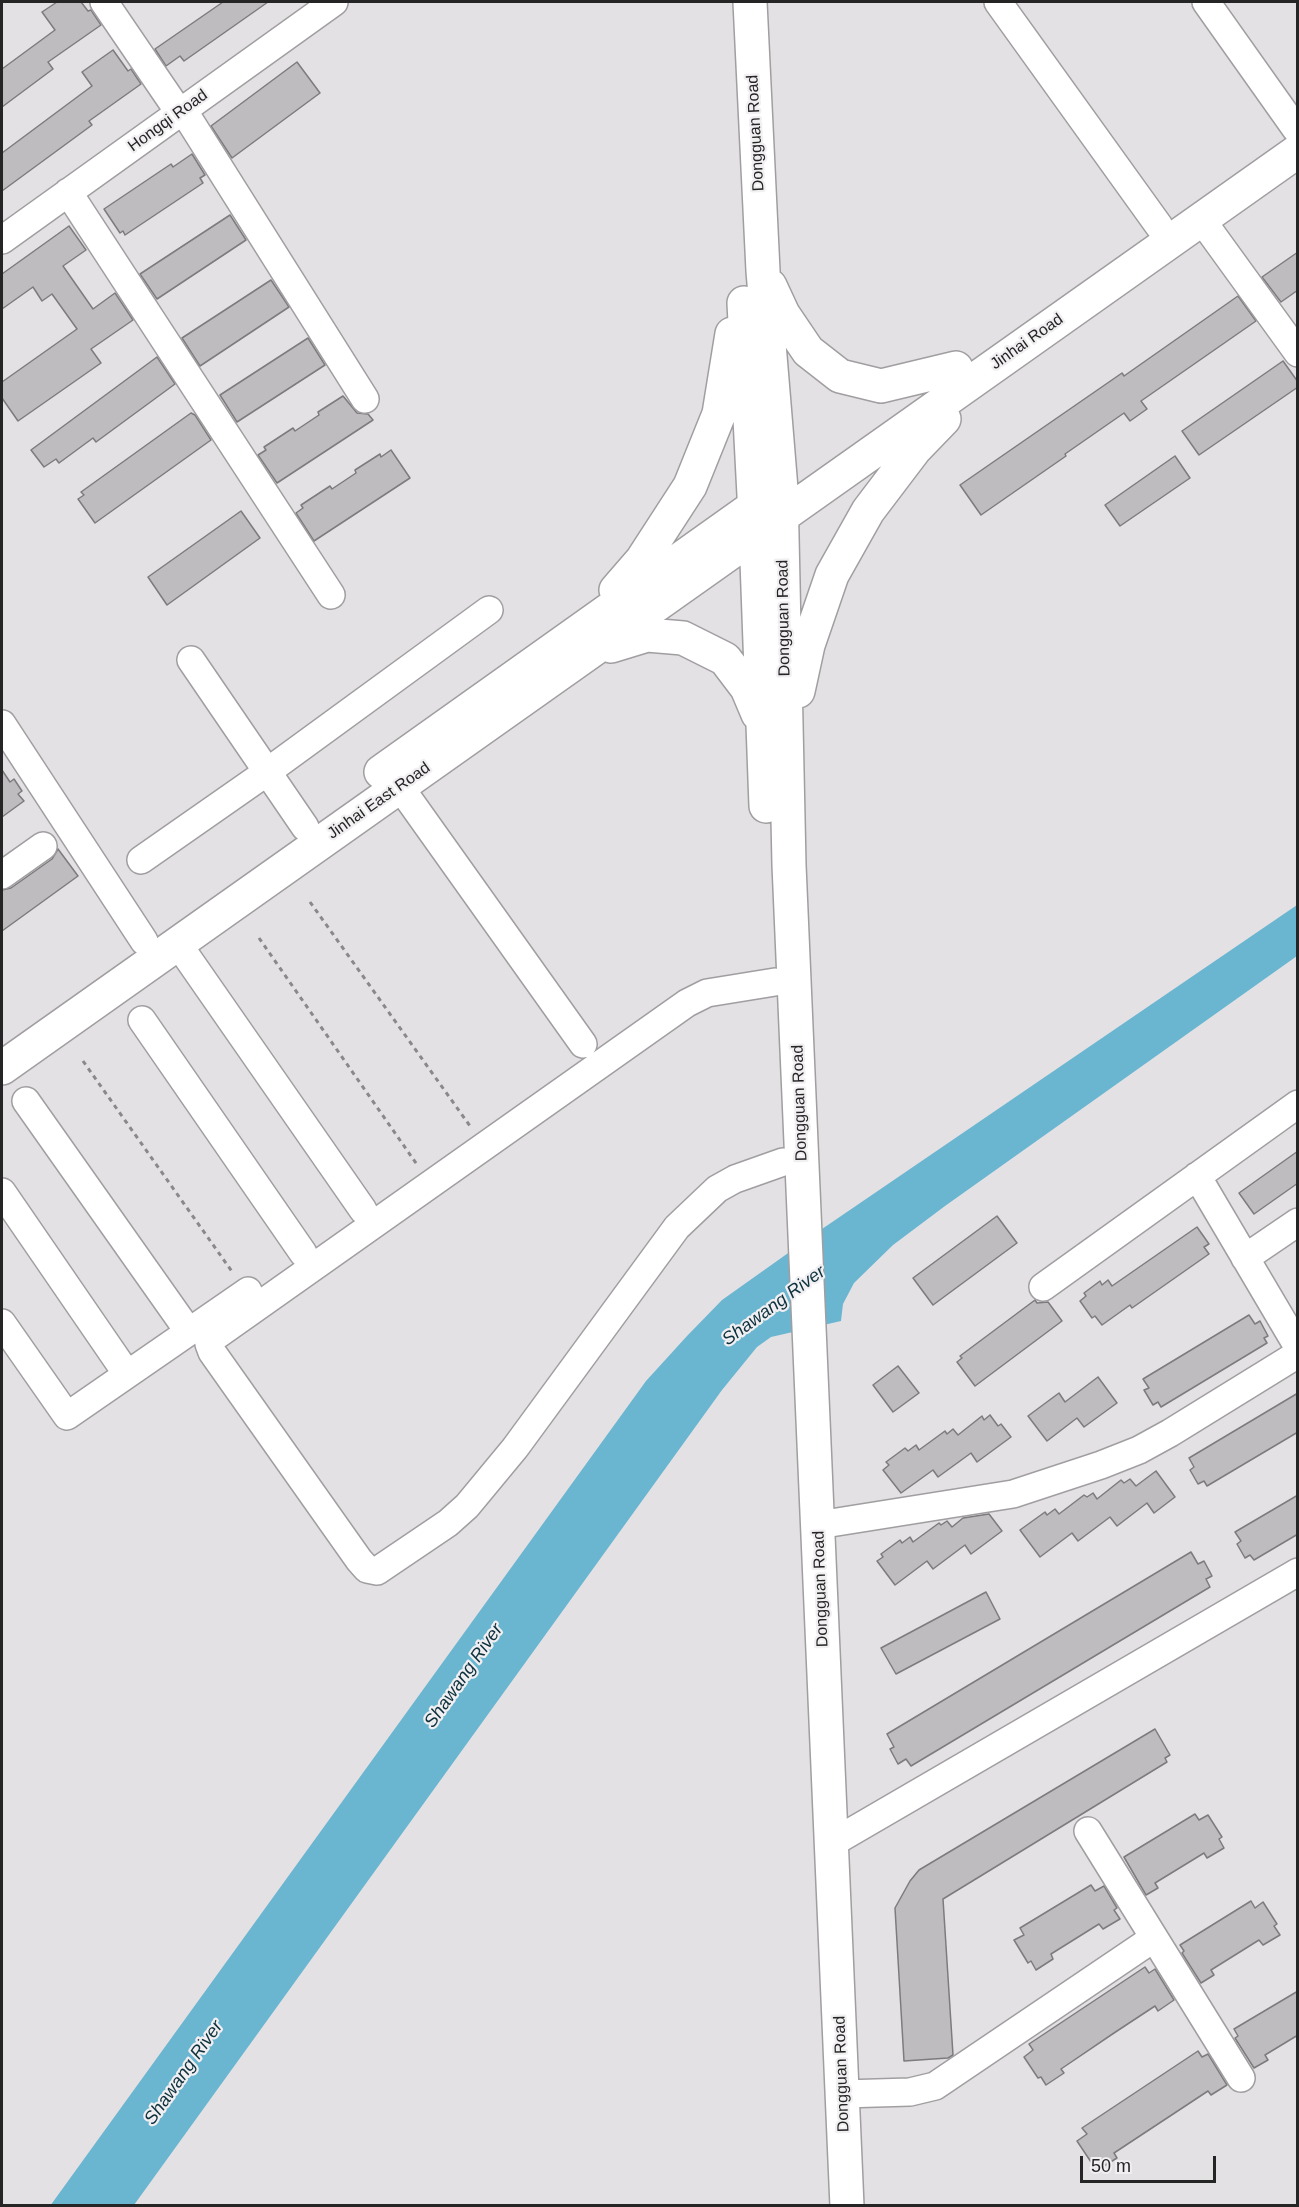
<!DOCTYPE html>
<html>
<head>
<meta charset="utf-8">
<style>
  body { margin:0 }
  #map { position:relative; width:1299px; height:2207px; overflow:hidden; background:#e4e1e4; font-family:Arial,sans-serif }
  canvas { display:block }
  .frame { position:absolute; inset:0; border:3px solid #262526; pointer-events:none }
  .scale { position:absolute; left:1080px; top:2156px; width:136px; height:27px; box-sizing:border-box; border:3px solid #262526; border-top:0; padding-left:8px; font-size:18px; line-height:21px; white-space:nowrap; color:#262526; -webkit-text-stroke:4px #f1eff1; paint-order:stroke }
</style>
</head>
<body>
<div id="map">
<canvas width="1299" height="2207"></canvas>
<div class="frame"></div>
<div class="scale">50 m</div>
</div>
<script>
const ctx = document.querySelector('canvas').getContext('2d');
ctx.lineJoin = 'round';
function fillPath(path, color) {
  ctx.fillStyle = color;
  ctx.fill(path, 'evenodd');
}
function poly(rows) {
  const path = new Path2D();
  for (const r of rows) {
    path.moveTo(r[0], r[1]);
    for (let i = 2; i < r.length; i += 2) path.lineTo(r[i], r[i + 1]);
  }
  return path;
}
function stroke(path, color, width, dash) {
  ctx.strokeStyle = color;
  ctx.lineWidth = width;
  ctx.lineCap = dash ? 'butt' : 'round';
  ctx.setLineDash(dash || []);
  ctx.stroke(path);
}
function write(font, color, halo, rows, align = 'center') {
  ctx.font = font + ' Arial,sans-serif';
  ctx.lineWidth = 4.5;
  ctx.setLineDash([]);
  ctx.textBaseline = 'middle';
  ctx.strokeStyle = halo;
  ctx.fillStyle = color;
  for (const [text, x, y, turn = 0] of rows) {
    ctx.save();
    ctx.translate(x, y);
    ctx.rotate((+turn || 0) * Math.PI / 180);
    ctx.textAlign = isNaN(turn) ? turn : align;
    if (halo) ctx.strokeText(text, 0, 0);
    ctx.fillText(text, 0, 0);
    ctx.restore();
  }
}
fillPath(poly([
  [1297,905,1297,956,945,1206,893,1245,854,1283,843,1304,841,1321,771,1337,757,1347,722,1390,134,2205,50,2206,646,1381,687,1336,722,1300,822,1229]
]), '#6ab6d1');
const building = poly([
  [57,2,81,2,88,11,91,10,101,25,48,62,53,69,2,107,2,69,55,30,42,12,57,2],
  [223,2,268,2,184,61,180,56,166,66,155,49,223,2],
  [113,50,128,71,131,69,141,84,89,121,92,125,2,191,2,153,92,86,82,72,113,50],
  [297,62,320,93,232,158,211,126,297,62],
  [192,154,205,175,200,178,203,183,125,235,123,231,120,233,104,209,171,164,173,167,192,154],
  [230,215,246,240,157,299,140,274,230,215],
  [69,226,86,250,63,266,93,309,115,293,133,320,91,349,101,363,18,421,2,398,2,382,77,329,52,294,42,301,33,287,2,309,2,274,69,226],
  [1298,252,1298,290,1281,302,1262,277,1298,252],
  [271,280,289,307,200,366,182,338,271,280],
  [1238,296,1256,321,1141,401,1147,409,1130,421,1124,413,1065,454,1066,456,981,515,960,485,1122,373,1124,376,1238,296],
  [308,338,325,365,237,422,220,395,308,338],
  [157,357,175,384,96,442,93,438,59,463,56,459,44,467,31,450,157,357],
  [1283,361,1298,382,1298,387,1199,455,1182,431,1283,361],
  [343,396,357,413,368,414,373,420,277,483,258,455,266,450,264,447,293,428,295,431,319,415,318,412,343,396],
  [191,413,195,415,211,440,95,523,78,499,84,495,81,492,191,413],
  [391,450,410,478,314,541,296,513,303,508,301,505,330,486,332,489,356,473,355,470,380,454,381,457,391,450],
  [1175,456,1190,478,1120,526,1105,505,1175,456],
  [241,511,260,538,167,605,148,577,241,511],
  [2,770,10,782,14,779,22,791,18,794,24,801,2,817,2,770],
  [58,849,78,876,2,931,2,890,11,888,52,859,58,849],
  [1298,1151,1298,1183,1254,1214,1239,1193,1298,1151],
  [997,1216,1017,1243,933,1305,913,1278,997,1216],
  [1197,1227,1209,1244,1204,1247,1209,1254,1132,1308,1130,1305,1102,1325,1095,1316,1092,1318,1080,1301,1086,1296,1084,1293,1100,1281,1102,1285,1108,1280,1112,1286,1197,1227],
  [1035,1300,1037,1303,1048,1302,1062,1321,975,1386,957,1362,962,1358,960,1356,1035,1300],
  [1249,1315,1255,1324,1260,1321,1268,1336,1264,1338,1267,1343,1161,1407,1158,1402,1153,1405,1144,1390,1149,1388,1143,1379,1249,1315],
  [898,1366,919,1393,893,1412,873,1385,898,1366],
  [1098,1377,1117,1403,1084,1427,1077,1418,1047,1441,1028,1416,1059,1393,1065,1402,1098,1377],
  [1298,1393,1298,1432,1207,1486,1204,1481,1198,1484,1190,1470,1194,1467,1189,1458,1298,1393],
  [990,1415,998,1426,1001,1424,1011,1437,977,1462,971,1453,938,1477,933,1470,901,1493,883,1470,889,1465,886,1462,905,1448,908,1451,916,1445,919,1450,945,1431,947,1434,953,1429,958,1435,982,1416,984,1420,990,1415],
  [1156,1471,1175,1497,1154,1513,1147,1503,1117,1526,1110,1517,1078,1541,1072,1533,1040,1557,1020,1530,1045,1512,1047,1515,1055,1509,1059,1514,1084,1495,1087,1497,1093,1493,1097,1499,1121,1480,1124,1483,1130,1479,1136,1486,1156,1471],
  [1298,1495,1298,1534,1254,1560,1250,1555,1245,1558,1237,1544,1241,1541,1235,1532,1298,1495],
  [989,1514,1002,1531,971,1554,965,1545,933,1569,927,1561,895,1585,877,1561,883,1557,881,1554,900,1540,902,1543,910,1537,913,1542,939,1523,941,1525,947,1521,952,1527,963,1518,989,1514],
  [1191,1552,1198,1564,1204,1561,1212,1576,1206,1579,1210,1587,911,1766,906,1759,898,1764,890,1749,894,1747,887,1734,1191,1552],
  [986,1592,1000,1619,896,1674,881,1648,986,1592],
  [1155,1729,1170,1755,1165,1758,1167,1762,943,1899,953,2055,948,2058,904,2061,895,1908,910,1881,919,1870,1155,1729],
  [1195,1814,1199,1820,1208,1815,1222,1837,1219,1839,1224,1848,1207,1858,1204,1853,1155,1883,1158,1888,1146,1895,1124,1857,1195,1814],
  [1091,1885,1095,1891,1104,1886,1117,1908,1114,1910,1120,1919,1103,1929,1099,1924,1051,1954,1053,1959,1036,1970,1031,1961,1028,1963,1014,1940,1024,1935,1020,1928,1091,1885],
  [1251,1901,1255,1908,1263,1902,1277,1924,1274,1926,1280,1935,1263,1945,1259,1940,1211,1970,1214,1975,1201,1983,1182,1953,1184,1951,1180,1945,1251,1901],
  [1145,1967,1149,1973,1155,1969,1174,2000,1158,2011,1155,2006,1114,2033,1061,2069,1064,2073,1046,2085,1041,2077,1038,2078,1024,2057,1033,2050,1029,2044,1145,1967],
  [1298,1991,1298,2035,1265,2055,1268,2060,1254,2068,1235,2038,1238,2036,1234,2029,1298,1991],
  [1198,2051,1202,2057,1208,2054,1227,2085,1211,2095,1208,2091,1114,2153,1117,2158,1099,2169,1094,2161,1091,2162,1077,2141,1087,2134,1082,2128,1198,2051]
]);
fillPath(building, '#bfbcbf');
stroke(building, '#7d7b7d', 1.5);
const minor = poly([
  [104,2,179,112],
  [998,2,1159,226],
  [1206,2,1296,129],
  [183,110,365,399],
  [68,192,331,595],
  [1201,219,1298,353],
  [2,240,334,2],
  [191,660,305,827],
  [2,724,144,941],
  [400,787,583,1044],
  [141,860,267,772,489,610],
  [2,875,43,846],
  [178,944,363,1210],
  [775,982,707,993,687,1003,213,1338,209,1344,212,1352,359,1560,367,1569,377,1571,448,1523,467,1506,515,1448,677,1227,717,1189,735,1179,783,1162],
  [142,1020,303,1253],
  [26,1101,189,1332],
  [1197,1176,1298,1347],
  [2,1192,127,1374],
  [1245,1258,1298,1222],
  [1043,1287,1298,1104],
  [2,1323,67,1416,248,1291],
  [818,1525,1013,1494,1101,1465,1139,1450,1170,1433,1298,1354],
  [1088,1831,1241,2078],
  [832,1843,1298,1572],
  [843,2094,910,2092,935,2086,1154,1938]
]);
const major = poly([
  [750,2,763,271,781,489,789,865,847,2206],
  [770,286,783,314,808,351,840,376,881,386,956,368],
  [744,303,756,534,766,806],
  [616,590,642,560,690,486,719,414,732,334],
  [611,646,647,635,683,638,725,659,747,688,758,714],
  [798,691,808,645,832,575,868,511,915,449,944,419],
  [381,772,769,496],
  [2,1068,1298,151]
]);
stroke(minor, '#a19ea1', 30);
stroke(major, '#a19ea1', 36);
stroke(poly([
  [310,902,470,1126],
  [259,938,418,1166],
  [83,1061,233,1273]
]), '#8a888a', 3, [4.5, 4.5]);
stroke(minor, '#fff', 27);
stroke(major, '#fff', 33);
write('16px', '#262526', '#f1eff1', [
  ["Hongqi Road",168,121,-36],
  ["Dongguan Road",756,133,-93],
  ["Jinhai Road",1027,342,-35],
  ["Dongguan Road",784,618,-91],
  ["Jinhai East Road",379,801,-35],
  ["Dongguan Road",800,1103,-92],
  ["Dongguan Road",821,1589,-92],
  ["Dongguan Road",842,2074,-92]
]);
write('italic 18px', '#0c313d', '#f1eff1', [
  ["Shawang River",774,1306,-36],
  ["Shawang River",464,1676,-55],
  ["Shawang River",184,2073,-55]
]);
</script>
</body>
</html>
